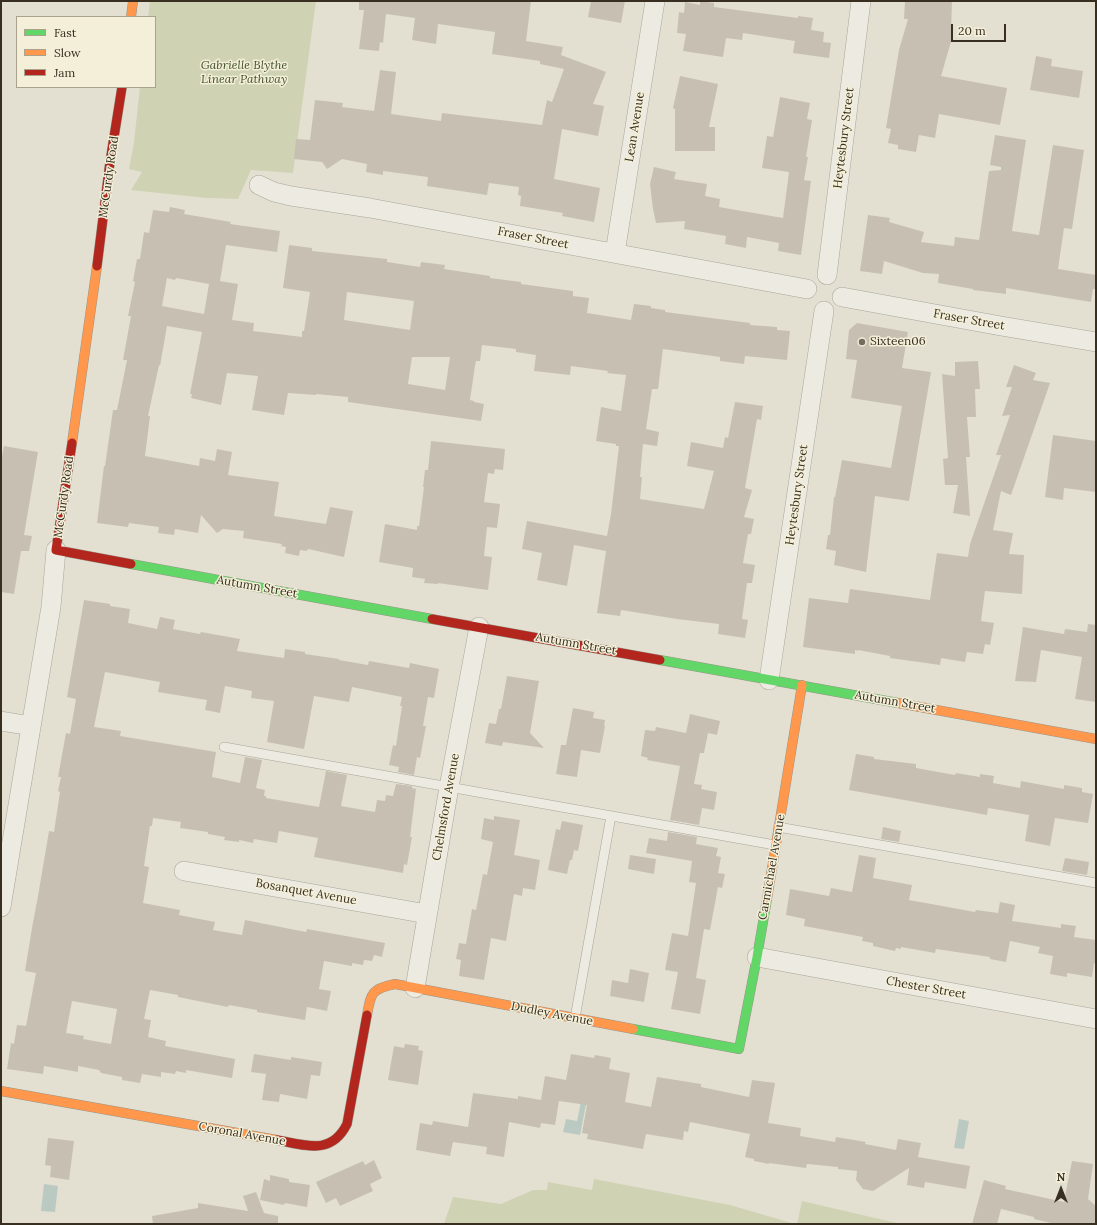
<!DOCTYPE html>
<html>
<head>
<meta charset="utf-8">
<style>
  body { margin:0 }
  #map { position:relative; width:1097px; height:1225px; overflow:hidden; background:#e3e0d1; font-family:Lora,serif }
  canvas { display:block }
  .frame { position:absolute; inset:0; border:2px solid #382f21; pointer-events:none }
  .legend { position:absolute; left:16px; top:16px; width:140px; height:72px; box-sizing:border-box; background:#f3efd8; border:1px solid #a8a28f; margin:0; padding:5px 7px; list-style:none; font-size:12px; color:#382f21 }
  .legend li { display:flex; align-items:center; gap:8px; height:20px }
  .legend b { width:20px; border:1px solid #a8a28f }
  .north { position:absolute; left:1041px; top:1169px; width:40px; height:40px; -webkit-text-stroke:3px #f3efd8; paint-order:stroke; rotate:0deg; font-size:11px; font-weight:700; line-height:16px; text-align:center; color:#382f21 }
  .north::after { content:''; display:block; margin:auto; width:14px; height:18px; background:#382f21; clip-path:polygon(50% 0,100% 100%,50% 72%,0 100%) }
  .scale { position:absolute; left:951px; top:24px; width:55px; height:18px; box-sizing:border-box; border:2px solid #382f21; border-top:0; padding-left:5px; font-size:12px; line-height:14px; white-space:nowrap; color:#382f21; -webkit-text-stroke:3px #f3efd8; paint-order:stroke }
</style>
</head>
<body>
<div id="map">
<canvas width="1097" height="1225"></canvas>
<div class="frame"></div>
<ul class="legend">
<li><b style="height:5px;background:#63d668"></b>Fast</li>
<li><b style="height:5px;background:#ff974d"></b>Slow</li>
<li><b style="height:5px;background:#b3261e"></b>Jam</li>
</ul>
<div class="north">N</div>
<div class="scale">20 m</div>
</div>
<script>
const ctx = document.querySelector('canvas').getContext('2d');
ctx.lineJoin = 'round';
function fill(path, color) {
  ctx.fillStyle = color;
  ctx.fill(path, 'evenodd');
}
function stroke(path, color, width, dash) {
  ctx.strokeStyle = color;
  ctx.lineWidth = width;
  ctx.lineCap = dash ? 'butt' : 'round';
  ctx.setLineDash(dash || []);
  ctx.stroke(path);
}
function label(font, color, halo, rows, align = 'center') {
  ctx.font = font + ' Lora,serif';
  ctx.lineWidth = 3;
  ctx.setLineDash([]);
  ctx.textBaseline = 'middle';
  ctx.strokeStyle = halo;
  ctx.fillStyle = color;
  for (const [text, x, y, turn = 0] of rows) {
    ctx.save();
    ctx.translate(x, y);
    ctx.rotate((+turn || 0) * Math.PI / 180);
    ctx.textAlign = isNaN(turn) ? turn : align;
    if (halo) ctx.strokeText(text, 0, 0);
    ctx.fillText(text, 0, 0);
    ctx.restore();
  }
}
fill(new Path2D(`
  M 150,1 L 316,1 L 293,173 L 251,170 L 238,199 L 206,198 L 131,190 L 142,172 L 129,169 L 134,142 L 140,87 L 155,87 L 155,17 L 148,17 Z
  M 594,1179 L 730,1205 L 795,1224 L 444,1224 L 453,1197 L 501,1204 L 533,1190 L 547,1190 L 548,1182 L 592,1190 Z
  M 802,1201 L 901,1224 L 797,1224 Z`), '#cfd3b4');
fill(new Path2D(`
  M 585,1083 L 590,1084 L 580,1135 L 563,1132 L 566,1119 L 577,1121 Z
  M 959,1119 L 969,1121 L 964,1149 L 954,1148 Z
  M 44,1184 L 58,1186 L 55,1212 L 41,1211 Z`), '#bacac2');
fill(new Path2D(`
  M 359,1 L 531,1 L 526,41 L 563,47 L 561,55 L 606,72 L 593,104 L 604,106 L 598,136 L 562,129 L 554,179 L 600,188 L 594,222 L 562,216 L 563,213 L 520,206 L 521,196 L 518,195 L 519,187 L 489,183 L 487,195 L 427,186 L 428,177 L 383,171 L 383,175 L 366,172 L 367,164 L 342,159 L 327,169 L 322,162 L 294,159 L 296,139 L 310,140 L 315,100 L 343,103 L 342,107 L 374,111 L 380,70 L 396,72 L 391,114 L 441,121 L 442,113 L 542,125 L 547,100 L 552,102 L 564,69 L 540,64 L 540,61 L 492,54 L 495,32 L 438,24 L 436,44 L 412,40 L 415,18 L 386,14 L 383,43 L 380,42 L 379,51 L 359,49 L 364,10 L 359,10 Z
  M 591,1 L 625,1 L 621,23 L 588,17 Z
  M 700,1 L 714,3 L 714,7 L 798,18 L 798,16 L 813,18 L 811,30 L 824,32 L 823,42 L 831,43 L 829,58 L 793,53 L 795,41 L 743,33 L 742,40 L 726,38 L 723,57 L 683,51 L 686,34 L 677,33 L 679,12 L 684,13 L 685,2 L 700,5 Z
  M 905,1 L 952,1 L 951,34 L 953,35 L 941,76 L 1007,88 L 1000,125 L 939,114 L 935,138 L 919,135 L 916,152 L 898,149 L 898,145 L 888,143 L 891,129 L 886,128 L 899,50 L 908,19 L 904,19 Z
  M 1036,56 L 1052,59 L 1051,66 L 1083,71 L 1079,98 L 1030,90 Z
  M 680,76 L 718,84 L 709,127 L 715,127 L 715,151 L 675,151 L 675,109 L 673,108 Z
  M 780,97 L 810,103 L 807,119 L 812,120 L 806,157 L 808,157 L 804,180 L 811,181 L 801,255 L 778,251 L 779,243 L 747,237 L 746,248 L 725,244 L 726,236 L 684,229 L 685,221 L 656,223 L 653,209 L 650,184 L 654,167 L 676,172 L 674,179 L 707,184 L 705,196 L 720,199 L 719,207 L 783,218 L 789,172 L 762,168 L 767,136 L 773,137 Z
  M 995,135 L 1026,140 L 1012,231 L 1039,235 L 1053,145 L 1084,150 L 1072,229 L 1064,228 L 1058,269 L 1096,275 L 1096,289 L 1093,289 L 1091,302 L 1006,288 L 1006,294 L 973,290 L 973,289 L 938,283 L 939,274 L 923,273 L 884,261 L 882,274 L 860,271 L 868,215 L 890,218 L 889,222 L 924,232 L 921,242 L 954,246 L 955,237 L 979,240 L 989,171 L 1001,170 L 1001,167 L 990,165 Z
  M 170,207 L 185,210 L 184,214 L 231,222 L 230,224 L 280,231 L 277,252 L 226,245 L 220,281 L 238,284 L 232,320 L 254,323 L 253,331 L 302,337 L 302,331 L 304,331 L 310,292 L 283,288 L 289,245 L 312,248 L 312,251 L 387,259 L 387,262 L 420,267 L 421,262 L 445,265 L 444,269 L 490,276 L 490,278 L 521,282 L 521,284 L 573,291 L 573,296 L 589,298 L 587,313 L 631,320 L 634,304 L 651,306 L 651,308 L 665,310 L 665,312 L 750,323 L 750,325 L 777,327 L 777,330 L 790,331 L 787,360 L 745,356 L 744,364 L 720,361 L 720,357 L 663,349 L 658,389 L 652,389 L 646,429 L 659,432 L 657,446 L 643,444 L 640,477 L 642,477 L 640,499 L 704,509 L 714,471 L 687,466 L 691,442 L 723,448 L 725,437 L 728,438 L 735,402 L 763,406 L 761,420 L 757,419 L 745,488 L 752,490 L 744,517 L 754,519 L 751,534 L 748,534 L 743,563 L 755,565 L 752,583 L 747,583 L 742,619 L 748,620 L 745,638 L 718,634 L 719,624 L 677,619 L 621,610 L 620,616 L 597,613 L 606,551 L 574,545 L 567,586 L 537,580 L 542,553 L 522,549 L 527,521 L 607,536 L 611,514 L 619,446 L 616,446 L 616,444 L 596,441 L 601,407 L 621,411 L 626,375 L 607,373 L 608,371 L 571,366 L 570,375 L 534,371 L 536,355 L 516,352 L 516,349 L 482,345 L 480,361 L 476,361 L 475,366 L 470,400 L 474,401 L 474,402 L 484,404 L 481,421 L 348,402 L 348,397 L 316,394 L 316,395 L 288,393 L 284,415 L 252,410 L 258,376 L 227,373 L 221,405 L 191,398 L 192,394 L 190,394 L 202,332 L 167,326 L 160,366 L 159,365 L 148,416 L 150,416 L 145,456 L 199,466 L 200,458 L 215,461 L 217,449 L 232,452 L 228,475 L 279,482 L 274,516 L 326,524 L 330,507 L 353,511 L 344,557 L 308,549 L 307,551 L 300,550 L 299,556 L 285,553 L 286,547 L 281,546 L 282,544 L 243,538 L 244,531 L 223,529 L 217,533 L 201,515 L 198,533 L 175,529 L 174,535 L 158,533 L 159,527 L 129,523 L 128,527 L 97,523 L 104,466 L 105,466 L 113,410 L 117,410 L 127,360 L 123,360 L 131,316 L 128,316 L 135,282 L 133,281 L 137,259 L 140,259 L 144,232 L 149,233 L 153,210 L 169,212 ZM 167,278 L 175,280 L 176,278 L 209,284 L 204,314 L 162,306 ZM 347,292 L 414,301 L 410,330 L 344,320 ZM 412,357 L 450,357 L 445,390 L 408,384 Z
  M 857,323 L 908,332 L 902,368 L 931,372 L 909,501 L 875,496 L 866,572 L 834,565 L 836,551 L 826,549 L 828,535 L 830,535 L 834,497 L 835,497 L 842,460 L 891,468 L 902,406 L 851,398 L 857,360 L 846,359 L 849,330 Z
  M 978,361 L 980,389 L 975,389 L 976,417 L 967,417 L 970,457 L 966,457 L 970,516 L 953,513 L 958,485 L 945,485 L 943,459 L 948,458 L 942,374 L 955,376 L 955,362 Z
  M 1014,365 L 1036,373 L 1033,380 L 1050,383 L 1011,495 L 1001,491 L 993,530 L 1013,533 L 1009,554 L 1024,555 L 1022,594 L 985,591 L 981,621 L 994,623 L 990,645 L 985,644 L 983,654 L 967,652 L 965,662 L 941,658 L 940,665 L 890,658 L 890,656 L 858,650 L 858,651 L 855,650 L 855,654 L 803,647 L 809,598 L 848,603 L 850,589 L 930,600 L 937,553 L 968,557 L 970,544 L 1001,455 L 996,455 L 1010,415 L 1002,416 L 1012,387 L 1006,387 Z
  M 1053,435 L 1096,441 L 1096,492 L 1064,488 L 1063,500 L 1045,497 Z
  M 431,441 L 505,449 L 503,470 L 495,469 L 494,474 L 488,473 L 484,502 L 500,504 L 497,528 L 487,527 L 484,556 L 492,557 L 488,590 L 438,583 L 438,584 L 424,583 L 425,579 L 412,577 L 413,568 L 379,562 L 385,524 L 417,530 L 417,526 L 419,526 L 424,487 L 423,487 L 425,470 L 428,470 Z
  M 4,446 L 38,452 L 24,535 L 32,536 L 29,551 L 21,551 L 14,594 L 1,592 L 1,461 Z
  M 84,600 L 110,604 L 110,606 L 130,609 L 128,623 L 157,629 L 160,617 L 175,620 L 173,629 L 200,634 L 201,632 L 240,639 L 237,651 L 284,658 L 285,649 L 305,652 L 305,654 L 339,659 L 339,660 L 368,665 L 369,661 L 409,668 L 410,663 L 439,669 L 434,698 L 428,697 L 423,726 L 426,726 L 420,758 L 417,757 L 414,775 L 398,772 L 399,767 L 389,765 L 393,745 L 396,746 L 402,706 L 400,706 L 402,697 L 352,687 L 349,702 L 314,696 L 304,749 L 267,742 L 274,701 L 251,698 L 252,691 L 225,686 L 220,713 L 205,710 L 207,700 L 158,692 L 160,682 L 105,672 L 94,727 L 121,731 L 120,736 L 216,752 L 212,777 L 240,783 L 245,757 L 262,760 L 256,788 L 265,790 L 264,796 L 266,796 L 266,798 L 319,807 L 326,771 L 347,775 L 341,806 L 375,812 L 377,800 L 385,801 L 386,795 L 393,796 L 396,784 L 412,786 L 412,788 L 416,789 L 410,837 L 412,837 L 407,865 L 404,864 L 403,873 L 314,857 L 318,838 L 279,831 L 277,843 L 254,839 L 253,843 L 239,840 L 239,842 L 224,840 L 225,837 L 208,834 L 208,832 L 180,828 L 181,822 L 153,818 L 152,826 L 150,826 L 144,866 L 149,867 L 143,903 L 180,910 L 179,915 L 215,922 L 213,930 L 242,935 L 245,920 L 306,932 L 307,929 L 385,943 L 382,957 L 374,955 L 372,961 L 364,960 L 363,965 L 352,963 L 352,966 L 324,961 L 319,989 L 331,991 L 327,1011 L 307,1007 L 305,1020 L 257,1012 L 257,1010 L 229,1005 L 228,1007 L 178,997 L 178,995 L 150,990 L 144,1019 L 151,1020 L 148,1037 L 166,1041 L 165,1046 L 235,1059 L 232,1078 L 186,1070 L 186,1073 L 176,1071 L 175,1074 L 161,1072 L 161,1077 L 142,1074 L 140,1083 L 122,1080 L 122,1077 L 101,1073 L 99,1070 L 78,1066 L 78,1072 L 44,1066 L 43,1074 L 7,1069 L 11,1043 L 14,1044 L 17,1025 L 26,1026 L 36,973 L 25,971 L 32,928 L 38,896 L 49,831 L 54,832 L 60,792 L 58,791 L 61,777 L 58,777 L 66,733 L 70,734 L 76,699 L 67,697 ZM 72,1001 L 117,1009 L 111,1044 L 83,1039 L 84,1036 L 66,1033 Z
  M 1088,624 L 1096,625 L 1096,702 L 1075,699 L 1082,657 L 1041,650 L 1036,682 L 1015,681 L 1023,627 L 1064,634 L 1065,629 L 1087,632 Z
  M 507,676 L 539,681 L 530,733 L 544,748 L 503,742 L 502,746 L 485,743 L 489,723 L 496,724 L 499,709 L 501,709 Z
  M 573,708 L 594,712 L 593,718 L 605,720 L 604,726 L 605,726 L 600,753 L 581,750 L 577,777 L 556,774 L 561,745 L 566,745 Z
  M 690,714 L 720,721 L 717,735 L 708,733 L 704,753 L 700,753 L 694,784 L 702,785 L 701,789 L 717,792 L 714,810 L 702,808 L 699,825 L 670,820 L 680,766 L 647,760 L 648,758 L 641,756 L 645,730 L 655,731 L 656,727 L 686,733 Z
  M 856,754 L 874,757 L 874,759 L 916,764 L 916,768 L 955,775 L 956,773 L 980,777 L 980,774 L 994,776 L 993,783 L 1020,788 L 1021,781 L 1064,789 L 1064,785 L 1082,788 L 1082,792 L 1093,794 L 1088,823 L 1055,818 L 1050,846 L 1025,841 L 1029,815 L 988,808 L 987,815 L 849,790 Z
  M 494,816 L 520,820 L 514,855 L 540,860 L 535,890 L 523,888 L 522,896 L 514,894 L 506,941 L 491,938 L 484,980 L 459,976 L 461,960 L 456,959 L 459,943 L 466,944 L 472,909 L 476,910 L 483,874 L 487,875 L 493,842 L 481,839 L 484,818 L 494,820 Z
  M 562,821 L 583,825 L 578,851 L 574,850 L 572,860 L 570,860 L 567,874 L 548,870 L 556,829 L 560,830 Z
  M 883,827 L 901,831 L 899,842 L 881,839 Z
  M 668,832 L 697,837 L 696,844 L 718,848 L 716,856 L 721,857 L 718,873 L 725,874 L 722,888 L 718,887 L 710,930 L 704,929 L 696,978 L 706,980 L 700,1014 L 671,1009 L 678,972 L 665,970 L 672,933 L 688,936 L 696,883 L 689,882 L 692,861 L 646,853 L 649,838 L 667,841 Z
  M 630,855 L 656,859 L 654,874 L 628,869 Z
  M 859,855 L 876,858 L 873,878 L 912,885 L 909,900 L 975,912 L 976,910 L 998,913 L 1000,902 L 1015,905 L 1012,921 L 1061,928 L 1061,924 L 1076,926 L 1074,937 L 1096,940 L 1096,964 L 1094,963 L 1092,977 L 1067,973 L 1067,977 L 1050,974 L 1053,956 L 1038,953 L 1040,947 L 1010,941 L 1006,962 L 990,959 L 990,957 L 936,949 L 935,953 L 901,947 L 901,949 L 896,948 L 895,951 L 873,946 L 873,943 L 862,941 L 863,937 L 804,926 L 805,919 L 786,915 L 790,889 L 829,896 L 831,888 L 852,892 Z
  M 1065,858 L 1089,862 L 1087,875 L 1062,871 Z
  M 630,969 L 649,973 L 644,1002 L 610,996 L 612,980 L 628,983 Z
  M 405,1044 L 419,1046 L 418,1050 L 423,1051 L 418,1085 L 388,1080 L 394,1046 L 404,1048 Z
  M 254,1054 L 291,1060 L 291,1057 L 322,1062 L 320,1076 L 311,1075 L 307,1099 L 280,1094 L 279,1102 L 262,1100 L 266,1074 L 251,1072 Z
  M 571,1054 L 594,1058 L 595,1055 L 611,1058 L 609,1069 L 630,1073 L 625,1102 L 651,1107 L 657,1077 L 701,1084 L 701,1087 L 749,1097 L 752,1080 L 775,1083 L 768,1123 L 801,1128 L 800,1136 L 835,1142 L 836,1137 L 866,1142 L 865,1144 L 896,1150 L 898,1139 L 921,1143 L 918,1157 L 970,1166 L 966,1189 L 925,1182 L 924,1188 L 907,1185 L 909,1168 L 873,1191 L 863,1189 L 856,1180 L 857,1171 L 838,1169 L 838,1167 L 807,1164 L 806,1168 L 769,1163 L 769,1164 L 754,1161 L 754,1159 L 745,1157 L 750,1134 L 690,1122 L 688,1132 L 684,1131 L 683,1140 L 646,1134 L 643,1149 L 587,1139 L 588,1134 L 582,1133 L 587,1105 L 559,1101 L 555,1125 L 541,1123 L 540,1128 L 509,1122 L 504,1157 L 486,1154 L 487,1147 L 453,1142 L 450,1156 L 416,1150 L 420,1123 L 432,1125 L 433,1121 L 468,1127 L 473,1093 L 518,1099 L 518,1096 L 541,1100 L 545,1076 L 566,1080 Z
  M 48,1138 L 74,1141 L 69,1180 L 50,1177 L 51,1166 L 45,1165 Z
  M 374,1160 L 382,1178 L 370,1184 L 373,1191 L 340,1206 L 336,1198 L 326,1203 L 316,1182 L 363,1161 L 365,1165 Z
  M 1072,1161 L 1093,1164 L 1088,1199 L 1096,1206 L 1096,1224 L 1055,1224 L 1034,1219 L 1034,1217 L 1001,1209 L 997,1224 L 972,1224 L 984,1180 L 1006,1186 L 1005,1189 L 1064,1202 Z
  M 270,1175 L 289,1179 L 289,1182 L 310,1185 L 307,1207 L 285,1203 L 284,1205 L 260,1200 L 264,1179 L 270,1181 Z
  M 256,1192 L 264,1213 L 278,1216 L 278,1224 L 153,1224 L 152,1216 L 198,1208 L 198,1203 L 248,1211 L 243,1196 Z`), '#c7c0b2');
const lane = new Path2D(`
  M 224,747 L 775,845
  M 778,827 L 1096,883
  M 575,1018 L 611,816`);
const street = new Path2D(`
  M 259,185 L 274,192 L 291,196 L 370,208 L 807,289
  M 615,253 L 655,1
  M 827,275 L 861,1
  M 842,297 L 1001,326 L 1096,342
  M 769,680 L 824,311
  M 1,721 L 31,726
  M 184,871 L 427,914
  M 1,907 L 51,607 L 56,550
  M 757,957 L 1096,1019
  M 415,988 L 449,787 L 479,627`);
const fast = new Path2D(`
  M 131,564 L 432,619
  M 660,660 L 898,703
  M 633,1029 L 739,1049 L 757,957 L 767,899`);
const slow = new Path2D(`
  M 131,17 L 133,1
  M 72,443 L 97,266
  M 898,703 L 1096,739
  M 767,899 L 802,685
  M 367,1015 C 371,993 371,989 395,984 L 633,1029
  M 1,1091 L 277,1140`);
const jam = new Path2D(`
  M 97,266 L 110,162 L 122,87
  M 72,443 L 56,550 L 131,564
  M 432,619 L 660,660
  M 277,1140 C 305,1145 331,1156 347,1124 L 367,1015`);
stroke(lane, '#a9a599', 10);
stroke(street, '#a9a599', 20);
stroke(fast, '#999589', 10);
stroke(slow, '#999589', 10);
stroke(jam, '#999589', 10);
stroke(lane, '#eceae1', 9);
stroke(street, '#eceae1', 19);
stroke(fast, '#63d668', 9);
stroke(slow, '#ff974d', 9);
stroke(jam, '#b3261e', 9);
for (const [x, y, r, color] of [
  [862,342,4,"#746d5f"]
]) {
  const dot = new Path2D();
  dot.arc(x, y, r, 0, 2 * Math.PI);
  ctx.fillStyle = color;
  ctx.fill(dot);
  stroke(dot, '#f3efd8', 1.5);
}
label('italic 12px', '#42522a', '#f3efd8', [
  ["Gabrielle Blythe",244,66],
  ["Linear Pathway",244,80]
]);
label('12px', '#382f21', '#f3efd8', [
  ["Lean Avenue",635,127,-81],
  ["Heytesbury Street",844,138,-83],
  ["McCurdy Road",109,177,-82],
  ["Fraser Street",533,238,11],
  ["Fraser Street",969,320,10],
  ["Heytesbury Street",797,495,-82],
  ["McCurdy Road",64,497,-82],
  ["Autumn Street",257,587,10],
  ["Autumn Street",576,644,10],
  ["Autumn Street",895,702,10],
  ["Chelmsford Avenue",446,807,-80],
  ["Carmichael Avenue",772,867,-80],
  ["Bosanquet Avenue",306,892,10],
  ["Chester Street",926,988,10],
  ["Dudley Avenue",552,1014,11],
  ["Coronal Avenue",242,1134,10]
]);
label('12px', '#382f21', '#f3efd8', [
  ["Sixteen06",870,342]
], 'left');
</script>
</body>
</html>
